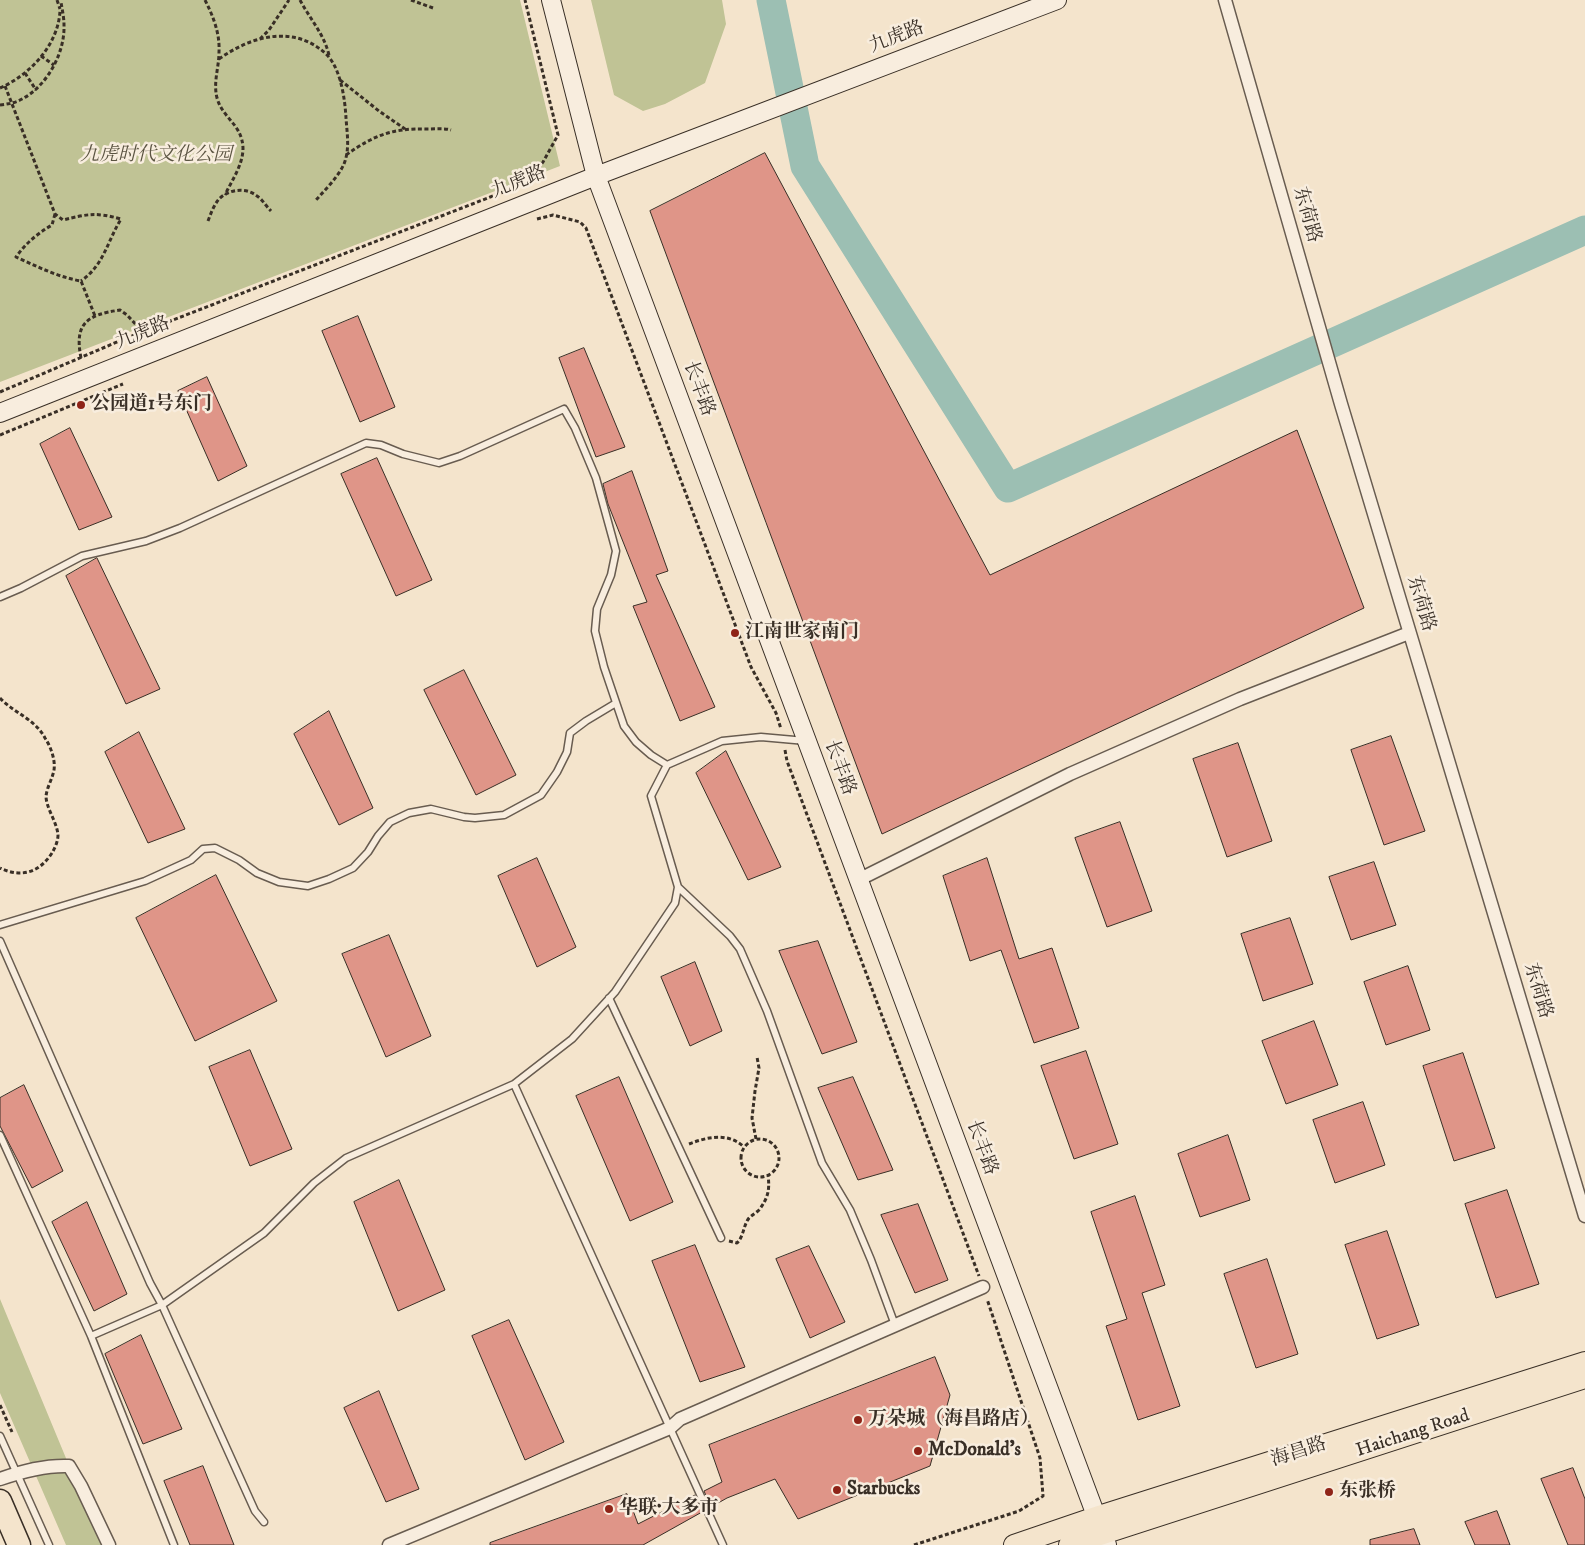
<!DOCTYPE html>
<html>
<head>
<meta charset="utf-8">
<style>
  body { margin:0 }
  canvas { display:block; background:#f4e4cc }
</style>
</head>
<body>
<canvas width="1585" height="1545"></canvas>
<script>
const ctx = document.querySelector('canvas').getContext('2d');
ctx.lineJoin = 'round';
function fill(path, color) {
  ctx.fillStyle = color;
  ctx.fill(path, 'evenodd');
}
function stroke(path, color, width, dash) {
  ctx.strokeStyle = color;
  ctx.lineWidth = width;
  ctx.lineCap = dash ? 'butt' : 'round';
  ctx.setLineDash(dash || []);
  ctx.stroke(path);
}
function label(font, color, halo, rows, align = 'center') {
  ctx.font = font + ' "IM FELL DW Pica","Noto Serif SC",serif';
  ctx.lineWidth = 5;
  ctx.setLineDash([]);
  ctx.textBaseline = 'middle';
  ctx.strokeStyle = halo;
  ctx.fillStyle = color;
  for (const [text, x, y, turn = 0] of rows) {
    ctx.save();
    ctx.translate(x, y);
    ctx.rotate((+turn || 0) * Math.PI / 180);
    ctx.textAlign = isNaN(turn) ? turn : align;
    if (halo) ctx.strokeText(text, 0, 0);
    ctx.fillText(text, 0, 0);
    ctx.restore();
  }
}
fill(new Path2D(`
  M 0,0 L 520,0 L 560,166 L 0,382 Z
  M 591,0 L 722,0 L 726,24 L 705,83 L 665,104 L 643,111 L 614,95 Z
  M 0,1299 L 102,1545 L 66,1545 L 0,1393 Z`), '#c0c395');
stroke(new Path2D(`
  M 771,0 L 805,166 L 1008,488 L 1585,230`), '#9cbfb3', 29);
const building = new Path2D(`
  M 765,153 L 990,575 L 1297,430 L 1364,608 L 882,834 L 650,211 Z
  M 358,316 L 395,407 L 360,422 L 322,331 Z
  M 584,348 L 625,447 L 596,457 L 559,358 Z
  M 207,377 L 247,466 L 218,481 L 178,391 Z
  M 70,428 L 112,517 L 79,530 L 40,444 Z
  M 377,458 L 432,580 L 396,596 L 341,474 Z
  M 632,471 L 668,571 L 656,575 L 715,707 L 680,721 L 633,606 L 647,602 L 608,504 L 603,484 Z
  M 97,558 L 160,689 L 126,704 L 66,576 Z
  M 464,670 L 516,775 L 476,795 L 424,690 Z
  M 329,711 L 373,808 L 339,825 L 294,734 Z
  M 139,732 L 185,829 L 148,843 L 105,752 Z
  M 1391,736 L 1425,831 L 1384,845 L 1351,750 Z
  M 1238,743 L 1272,841 L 1227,857 L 1193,759 Z
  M 726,751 L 781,867 L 748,880 L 696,773 Z
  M 1120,822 L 1152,911 L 1107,927 L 1075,838 Z
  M 537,858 L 576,947 L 537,967 L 498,876 Z
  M 987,858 L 1019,959 L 1052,948 L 1079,1028 L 1034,1043 L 1001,950 L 970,961 L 943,876 Z
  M 1374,862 L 1396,925 L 1351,940 L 1329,877 Z
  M 216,875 L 277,1001 L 195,1041 L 136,918 Z
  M 1290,918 L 1313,984 L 1263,1001 L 1241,934 Z
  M 389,935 L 431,1036 L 386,1057 L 342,954 Z
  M 818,941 L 857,1042 L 822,1054 L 779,951 Z
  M 695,962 L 722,1031 L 690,1046 L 661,977 Z
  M 1408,966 L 1430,1030 L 1386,1045 L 1364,982 Z
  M 1314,1021 L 1338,1085 L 1286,1104 L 1262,1041 Z
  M 250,1050 L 292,1149 L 250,1166 L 209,1067 Z
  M 1086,1051 L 1118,1144 L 1074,1159 L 1041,1066 Z
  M 1463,1053 L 1495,1148 L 1454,1161 L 1423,1066 Z
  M 619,1077 L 673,1202 L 630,1221 L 576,1096 Z
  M 853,1077 L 893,1170 L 858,1180 L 818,1088 Z
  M 24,1085 L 63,1171 L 32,1188 L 0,1126 L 0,1098 Z
  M 1363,1102 L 1385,1165 L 1335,1183 L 1313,1120 Z
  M 1228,1135 L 1250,1200 L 1200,1217 L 1178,1154 Z
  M 399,1180 L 445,1290 L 398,1311 L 354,1202 Z
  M 1507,1190 L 1539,1284 L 1496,1298 L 1465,1204 Z
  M 1135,1196 L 1165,1285 L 1142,1293 L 1180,1406 L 1138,1420 L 1106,1326 L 1127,1319 L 1091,1212 Z
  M 87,1202 L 127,1294 L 94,1311 L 52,1222 Z
  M 918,1204 L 948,1280 L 915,1293 L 881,1215 Z
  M 1387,1231 L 1419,1325 L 1377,1339 L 1345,1245 Z
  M 695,1245 L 745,1367 L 700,1382 L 652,1261 Z
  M 809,1246 L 845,1322 L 810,1338 L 776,1259 Z
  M 1267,1259 L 1298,1354 L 1256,1368 L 1224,1274 Z
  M 509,1320 L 564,1442 L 525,1460 L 472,1336 Z
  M 141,1335 L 182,1429 L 143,1444 L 105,1354 Z
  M 935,1357 L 950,1395 L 930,1466 L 798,1519 L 775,1479 L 727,1498 L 711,1507 L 704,1491 L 722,1482 L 709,1445 Z
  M 379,1391 L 419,1489 L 386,1502 L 344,1408 Z
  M 203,1466 L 234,1545 L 190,1545 L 164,1481 Z
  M 1573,1468 L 1585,1499 L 1585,1545 L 1568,1545 L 1541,1479 Z
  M 627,1494 L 638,1524 L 695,1495 L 702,1512 L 643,1545 L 490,1545 L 490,1543 Z
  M 1497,1511 L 1510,1545 L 1475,1545 L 1465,1522 Z
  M 1414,1529 L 1420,1545 L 1370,1545 L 1370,1540 Z`);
fill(building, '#df9588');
stroke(building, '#392f26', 1);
const lane = new Path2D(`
  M 0,597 L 21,588 L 82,556 L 146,541 L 180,528 L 366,443 L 381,445 L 403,454 L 439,463 L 460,456 L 564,409 L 575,428 L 596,478 L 616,551 L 611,575 L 597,609 L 595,631 L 604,667 L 624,726 L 636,742 L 651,755 L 667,765
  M 678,887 L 730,936 L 740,949 L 767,1011 L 822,1163 L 850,1210 L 871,1260 L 895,1325
  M 0,925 L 145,881 L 191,860 L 203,849 L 215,848 L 239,860 L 257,873 L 279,882 L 308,886 L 329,879 L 353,868 L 368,852 L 378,836 L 390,822 L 409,813 L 431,809 L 464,817 L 475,818 L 504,815 L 541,795 L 557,772 L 567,752 L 570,733 L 586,721 L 616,703
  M 0,941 L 150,1283 L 162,1305 L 255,1511 L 264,1522
  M 609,998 L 721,1238
  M 514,1084 L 723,1545
  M 0,1135 L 91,1336 L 174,1545
  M 91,1336 L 162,1305 L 264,1233 L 314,1183 L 346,1158 L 514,1084 L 572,1039 L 615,992 L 675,903 L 678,887 L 651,796 L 667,765 L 722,741 L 761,737 L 806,741
  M 0,1436 L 49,1545`);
const street = new Path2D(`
  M 1225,0 L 1341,404 L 1585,1216
  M 858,880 L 1070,774 L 1240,699 L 1409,633
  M 0,1479 C 23,1471 45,1465 69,1466 L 81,1486 L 109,1545
  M 389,1545 L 670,1428 L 680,1419 L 983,1287`);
const secondary = new Path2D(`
  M 551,0 L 596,176 L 1107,1545
  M 0,413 L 596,176 L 1057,0`);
const primary = new Path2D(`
  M 1014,1545 L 1096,1517 L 1585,1362
  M 1069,1545 L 1585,1378`);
const highway = new Path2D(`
  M 0,1501 L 19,1545`);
stroke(lane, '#685c50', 9);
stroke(street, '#685c50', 15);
stroke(secondary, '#392f26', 20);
stroke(primary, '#392f26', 22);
stroke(highway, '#392f26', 25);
stroke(new Path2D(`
  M 57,0 L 60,9
  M 205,0 C 213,16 220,33 219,52 C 219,68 213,82 217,98 C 223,119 242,124 243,148 C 243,165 232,180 225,195
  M 300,0 C 310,19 324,34 329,55
  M 411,0 L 433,8
  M 260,39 L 269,30 L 289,0
  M 41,56 L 54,65
  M 219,59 C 251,36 294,24 326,54 C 341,68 345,100 346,118 C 347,133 350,149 344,164 C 338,177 326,189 316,200
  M 25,73 L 36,90
  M 340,80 L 379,111 L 405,129
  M 5,86 L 55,214 L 63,220 C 88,214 95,212 121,219 C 107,242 104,265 81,281
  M 0,88 C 30,75 59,44 60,10
  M 0,105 C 8,104 15,103 22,99 C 47,86 65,53 64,25 C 64,17 62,9 61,2
  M 346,155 C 374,135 393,128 427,129 C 435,129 444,128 451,130
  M 55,214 L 52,225 C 37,234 26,243 16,257 C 38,267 58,277 81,281 L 95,316
  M 537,219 L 553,215 L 580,222 L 586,228 L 751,667 L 776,713 L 781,729
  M 208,221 C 211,213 214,205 219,199 C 229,189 246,187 257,196 C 262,199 266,206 271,211
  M 81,358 C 74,323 87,315 120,310 L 127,315 L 143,332
  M 0,392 L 124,339 L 529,182 L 543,162 L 558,135 L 525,0
  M 0,435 L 123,384
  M 0,698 C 14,713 35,719 45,738 C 51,747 57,763 53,774 C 51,781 47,788 46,796 C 46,808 57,822 58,835 C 58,841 55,848 52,853 C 39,873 21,878 0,868
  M 785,750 L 787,761 L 979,1276
  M741 1158a19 19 0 1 1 38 0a19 19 0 1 1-38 0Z
  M 756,1139 L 752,1118 L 755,1091 L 759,1068 L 757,1057
  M 689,1144 C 707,1137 728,1132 744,1147
  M 729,1241 L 737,1243 C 744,1236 743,1226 749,1218 C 752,1215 756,1213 759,1210 C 768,1198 770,1190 768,1175
  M 0,1405 L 12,1432
  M 914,1545 L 1019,1511 L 1043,1496 L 1040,1458 L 987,1299`), '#392f26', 3, [4, 2.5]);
stroke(lane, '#f8edde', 6);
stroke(street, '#f8edde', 12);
stroke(secondary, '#f8edde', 18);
stroke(primary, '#f4e4cc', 20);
stroke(highway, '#f4e4cc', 22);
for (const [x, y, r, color] of [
  [81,405,5,"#8f2418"],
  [735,633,5,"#8f2418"],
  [858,1420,5,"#8f2418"],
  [918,1451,5,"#8f2418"],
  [837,1490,5,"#8f2418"],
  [1329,1492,5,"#8f2418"],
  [609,1509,5,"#8f2418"]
]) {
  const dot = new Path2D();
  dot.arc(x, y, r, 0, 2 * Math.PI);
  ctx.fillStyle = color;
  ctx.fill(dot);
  stroke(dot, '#f8edde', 2);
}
label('19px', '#392f26', '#f8edde', [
  ["九虎路",897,38,-21],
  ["九虎路",519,183,-22],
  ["东荷路",1306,215,74],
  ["九虎路",143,334,-22],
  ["长丰路",698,389,70],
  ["东荷路",1420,604,73],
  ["长丰路",839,768,70],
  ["东荷路",1537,991,73],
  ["长丰路",981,1148,70],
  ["Haichang Road",1413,1434,-18],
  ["海昌路",1299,1453,-18]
]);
label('italic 19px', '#5b5442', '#f8edde', [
  ["九虎时代文化公园",156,156]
]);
label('bold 19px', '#392f26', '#f8edde', [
  ["公园道1号东门",91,405],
  ["江南世家南门",745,633],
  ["万朵城（海昌路店）",868,1420],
  ["McDonald's",928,1451],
  ["Starbucks",847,1490],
  ["东张桥",1339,1492],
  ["华联·大多市",619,1509]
], 'left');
</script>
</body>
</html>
